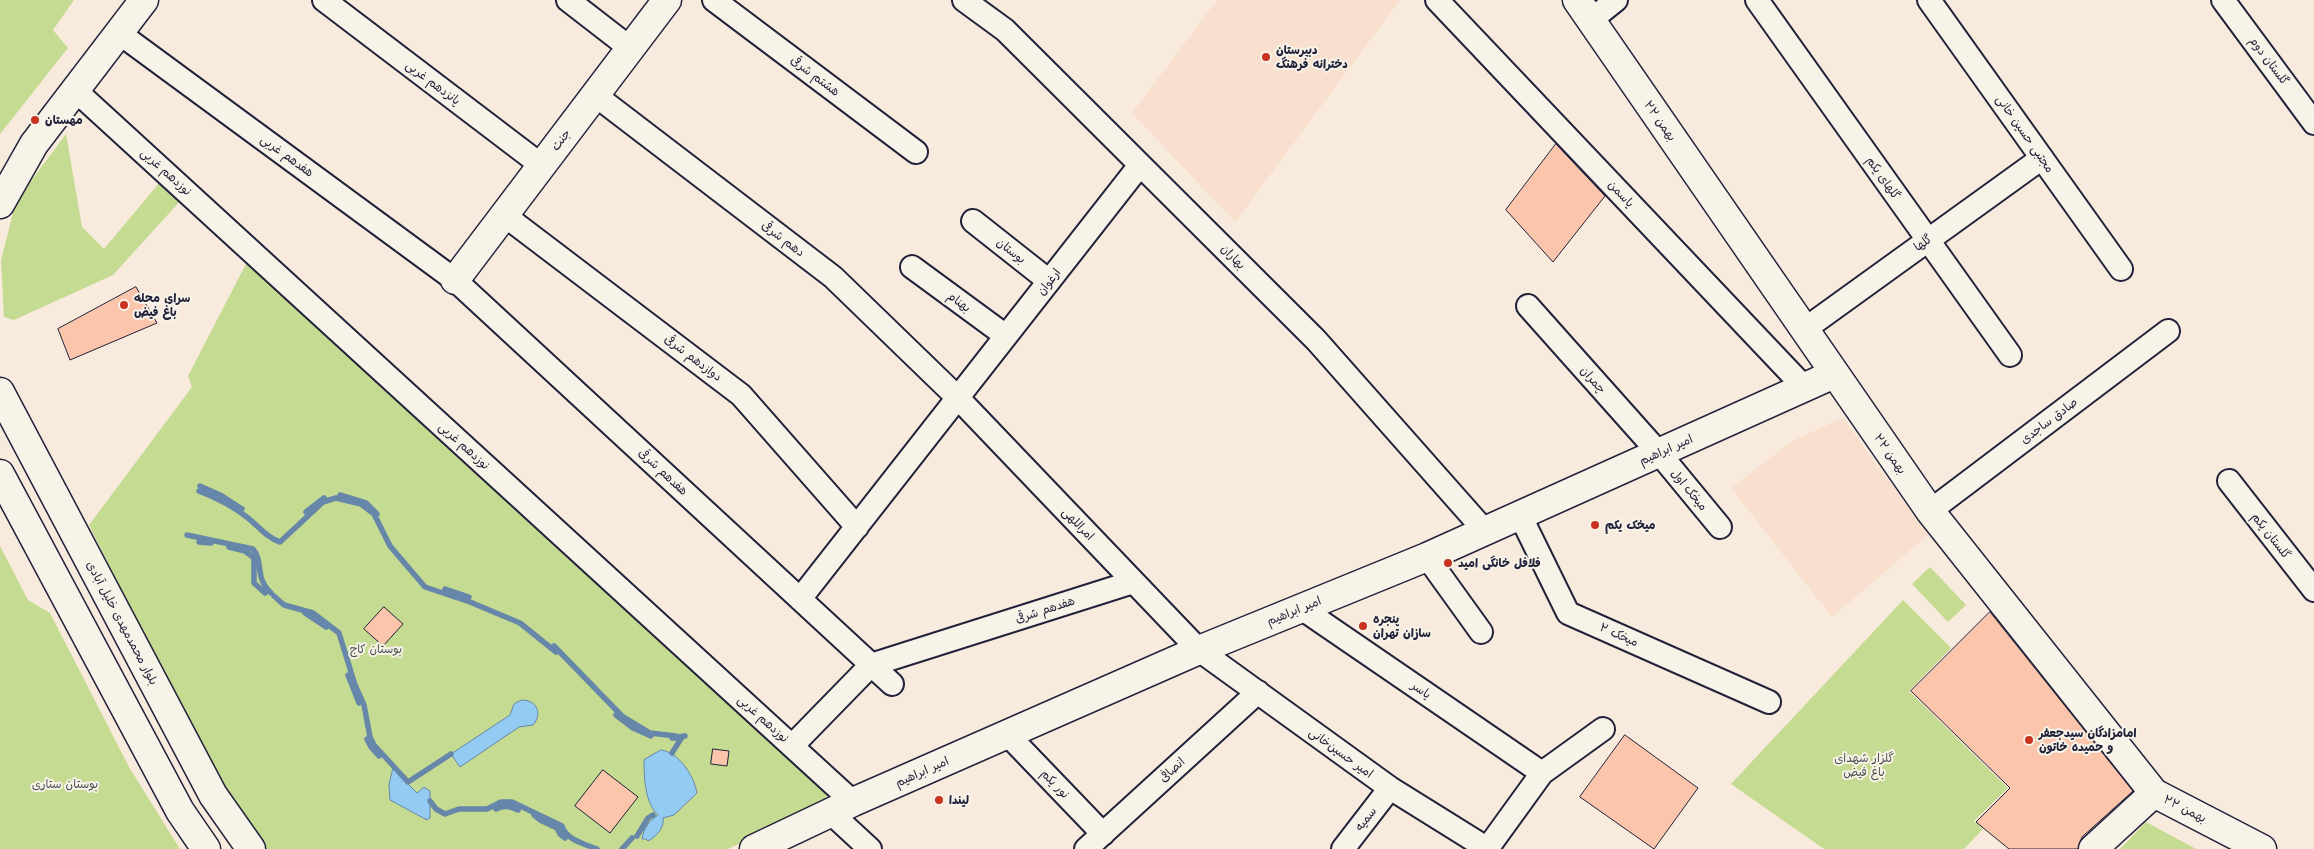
<!DOCTYPE html>
<html>
<head>
<meta charset="utf-8">
<style>
  body { margin:0 }
  canvas { display:block; background:#f8eadc }
</style>
</head>
<body>
<canvas width="2314" height="849"></canvas>
<script>
const ctx = document.querySelector('canvas').getContext('2d');
ctx.lineJoin = 'round';
function fill(path, color) {
  ctx.fillStyle = color;
  ctx.fill(path, 'evenodd');
}
function stroke(path, color, width, dash) {
  ctx.strokeStyle = color;
  ctx.lineWidth = width;
  ctx.lineCap = dash ? 'butt' : 'round';
  ctx.setLineDash(dash || []);
  ctx.stroke(path);
}
function label(font, color, halo, rows, align = 'center') {
  ctx.font = font + ' Mali,"Playpen Sans Arabic",sans-serif';
  ctx.lineWidth = 4;
  ctx.setLineDash([]);
  ctx.textBaseline = 'middle';
  ctx.strokeStyle = halo;
  ctx.fillStyle = color;
  for (const [text, x, y, turn = 0] of rows) {
    ctx.save();
    ctx.translate(x, y);
    ctx.rotate((+turn || 0) * Math.PI / 180);
    ctx.textAlign = isNaN(turn) ? turn : align;
    if (halo) ctx.strokeText(text, 0, 0);
    ctx.fillText(text, 0, 0);
    ctx.restore();
  }
}
fill(new Path2D(`
  M 1217,0 L 1400,0 L 1235,222 L 1132,113 Z
  M 1843,418 L 1928,535 L 1832,617 L 1731,488 L 1794,440 Z`), '#f9dfcd');
fill(new Path2D(`
  M 0,0 L 74,0 L 53,30 L 68,48 L 0,134 Z
  M 66,134 L 82,227 L 104,249 L 160,182 L 182,199 L 113,275 L 14,320 L 4,317 L 1,260 L 16,201 Z
  M 247,262 L 825,790 L 828,802 L 728,849 L 266,849 L 192,733 L 89,525 L 192,387 L 188,376 Z
  M 0,546 L 28,600 L 50,613 L 129,767 L 180,849 L 0,849 Z
  M 1930,567 L 1966,605 L 1948,622 L 1912,584 Z
  M 1903,600 L 1951,648 L 1909,691 L 2008,788 L 1974,821 L 1983,829 L 1964,849 L 1824,849 L 1731,784 Z
  M 2146,822 L 2196,849 L 2120,849 Z`), '#c5db91');
const water = new Path2D(`
  M 522,700 C 537,700 543,714 533,725 L 519,727 L 460,767 L 451,754 L 510,715 L 514,704 Z
  M 661,750 C 679,752 694,776 697,793 L 674,815 L 663,818 C 665,827 656,837 648,841 L 646,839 L 642,839 C 643,829 650,820 658,815 C 645,803 644,778 644,760 Z
  M 393,769 L 417,793 L 424,787 L 430,791 L 430,818 L 427,820 L 390,800 L 389,785 Z`);
fill(water, '#94cbf2');
stroke(water, '#6687a9', 1);
stroke(new Path2D(`
  M 200,486 L 222,496 L 242,509
  M 199,491 C 217,498 233,506 248,518 C 258,526 267,538 280,542 L 323,502 L 336,498 L 361,504 L 374,514 L 390,546 L 425,587 L 470,602 L 520,623 L 556,652
  M 340,495 L 366,503 L 377,514
  M 306,512 L 324,498
  M 187,535 L 253,549 C 264,562 254,577 271,593
  M 199,542 L 211,543
  M 229,547 L 245,551 L 254,558 L 254,583 L 265,593
  M 445,589 L 469,597
  M 274,596 L 284,605 L 313,613 L 339,633 L 355,685 L 364,705 L 370,737 L 374,745 L 408,782 L 451,754
  M 305,613 L 326,627
  M 554,646 L 622,716 L 650,733 L 676,736 L 675,738
  M 348,675 L 359,703
  M 616,715 L 633,728 L 651,736
  M 672,738 L 685,736
  M 367,739 L 371,747 L 379,756
  M 672,753 L 682,737
  M 430,801 L 436,809 L 445,814 L 459,809 L 487,809 L 501,802 L 512,802 L 562,826 C 566,840 585,844 597,849
  M 496,809 C 504,805 510,806 518,810
  M 534,815 L 540,820 L 557,828 L 560,834 L 565,838
  M 637,836 L 648,818 L 653,815
  M 622,849 L 632,838`), '#6687a9', 5.5);
const building = new Path2D(`
  M 1556,144 L 1605,196 L 1553,262 L 1506,210 Z
  M 136,287 L 157,323 L 70,360 L 58,329 Z
  M 384,607 L 403,624 L 383,646 L 364,629 Z
  M 1990,612 L 2133,791 L 2082,837 L 2078,849 L 2009,849 L 1976,822 L 2010,788 L 1911,691 Z
  M 1625,735 L 1698,788 L 1654,849 L 1580,797 Z
  M 713,749 L 729,751 L 727,766 L 711,764 Z
  M 603,770 L 638,797 L 610,833 L 575,806 Z`);
fill(building, '#fac5ab');
stroke(building, '#22223b', 1);
const minor = new Path2D(`
  M 324,0 L 541,165
  M 568,0 L 630,48
  M 714,0 L 916,152
  M 964,0 L 1005,30 L 1316,340 L 1485,531
  M 1437,0 L 1805,388
  M 1757,0 L 2010,355
  M 1929,0 L 2121,269
  M 2223,0 L 2314,123
  M 1591,20 L 1616,0
  M 119,33 L 455,280 L 892,684
  M 75,90 L 853,802
  M 595,95 L 833,277 L 958,398 L 1199,650 L 1390,788 L 1488,849
  M 504,215 L 741,395 L 857,527
  M 973,221 L 1049,281
  M 912,267 L 1006,336
  M 1528,306 L 1659,453 L 1720,527
  M 1805,329 L 2042,158
  M 2229,481 L 2314,590
  M 1930,511 L 2168,331
  M 1520,515 L 1568,613 L 1769,702
  M 1427,557 L 1481,632
  M 800,599 L 1140,165
  M 1301,608 L 1542,773
  M 1007,734 L 1103,834
  M 792,746 L 871,665 L 1133,582
  M 831,813 L 870,849
  M 1086,849 L 1258,692
  M 1343,849 L 1390,788
  M 1487,849 L 1542,773 L 1603,729`);
const tertiary = new Path2D(`
  M 0,204 L 34,144 L 144,0
  M 455,280 L 667,0
  M 2093,849 L 2154,793`);
const secondary = new Path2D(`
  M 1577,0 L 1930,511 L 2154,793 L 2262,849
  M 0,392 L 213,795 L 251,849
  M 0,474 L 180,811 L 206,849
  M 754,849 L 853,802 L 1199,650 L 1427,557 L 1834,374`);
stroke(minor, '#22223b', 26);
stroke(tertiary, '#22223b', 31);
stroke(secondary, '#22223b', 31);
stroke(minor, '#f7f3e8', 22);
stroke(tertiary, '#f7f3e8', 28);
stroke(secondary, '#f7f3e8', 28);
for (const [x, y, r, color] of [
  [1266,57,5,"#c8321e"],
  [35,120,5,"#c8321e"],
  [124,305,5,"#c8321e"],
  [1595,525,5,"#c8321e"],
  [1448,563,5,"#c8321e"],
  [1363,626,5,"#c8321e"],
  [2029,740,5,"#c8321e"],
  [939,800,5,"#c8321e"]
]) {
  const dot = new Path2D();
  dot.arc(x, y, r, 0, 2 * Math.PI);
  ctx.fillStyle = color;
  ctx.fill(dot);
  stroke(dot, '#f7f3e8', 2);
}
label('bold 12px', '#22223b', '#f7f3e8', [
  ["دبیرستان",1276,50],
  ["دخترانه فرهنگ",1276,64],
  ["مهستان",45,120],
  ["سرای محله",134,298],
  ["باغ فیض",134,312],
  ["میخک یکم",1605,525],
  ["فلافل خانگی امید",1458,563],
  ["پنجره",1373,619],
  ["سازان تهران",1373,633],
  ["امامزادگان سیدجعفر",2039,733],
  ["و حمیده خاتون",2039,747],
  ["لیندا",949,800]
], 'left');
label('12px', '#22223b', '#f7f3e8', [
  ["گلستان دوم",2269,61,53],
  ["هشتم شرقی",815,76,37],
  ["پانزدهم غربی",433,83,37],
  ["۲۲ بهمن",1660,121,55],
  ["مجتبی حسین خانی",2025,134,55],
  ["جنت",561,140,-53],
  ["هفدهم غربی",287,156,36],
  ["نوزدهم غربی",166,172,42],
  ["گلهای یکم",1883,178,55],
  ["یاسمن",1621,194,47],
  ["دهم شرقی",783,239,37],
  ["گلها",1923,243,-36],
  ["بوستان",1011,251,38],
  ["بهاران",1233,257,45],
  ["ارغوان",1049,282,-52],
  ["بهنام",959,302,36],
  ["دوازدهم شرقی",693,358,37],
  ["چمران",1593,380,48],
  ["صادق ساجدی",2049,421,-37],
  ["نوزدهم غربی",464,446,42],
  ["امیر ابراهیم",1666,450,-24],
  ["۲۲ بهمن",1890,454,55],
  ["هفدهم شرقی",663,472,43],
  ["میخک اول",1689,490,50],
  ["امراللهی",1078,524,46],
  ["گلستان یکم",2271,536,52],
  ["هفدهم شرقی",1045,610,-18],
  ["امیر ابراهیم",1294,611,-22],
  ["بلوار محمدمهدی خلیل آبادی",122,623,62],
  ["میخک ۲",1619,635,24],
  ["یاسر",1421,690,34],
  ["نوزدهم غربی",763,719,42],
  ["امیر حسین‌خانی",1341,753,36],
  ["انصافی",1172,770,-43],
  ["امیر ابراهیم",922,772,-24],
  ["نور یکم",1055,784,46],
  ["۲۲ بهمن",2185,809,27],
  ["سمیه",1366,819,-52]
]);
label('12px', '#4b5050', '#f7f3e8', [
  ["بوستان کاج",376,649],
  ["گلزار شهدای",1864,758],
  ["باغ فیض",1864,772],
  ["بوستان ستاری",65,784]
]);
</script>
</body>
</html>
